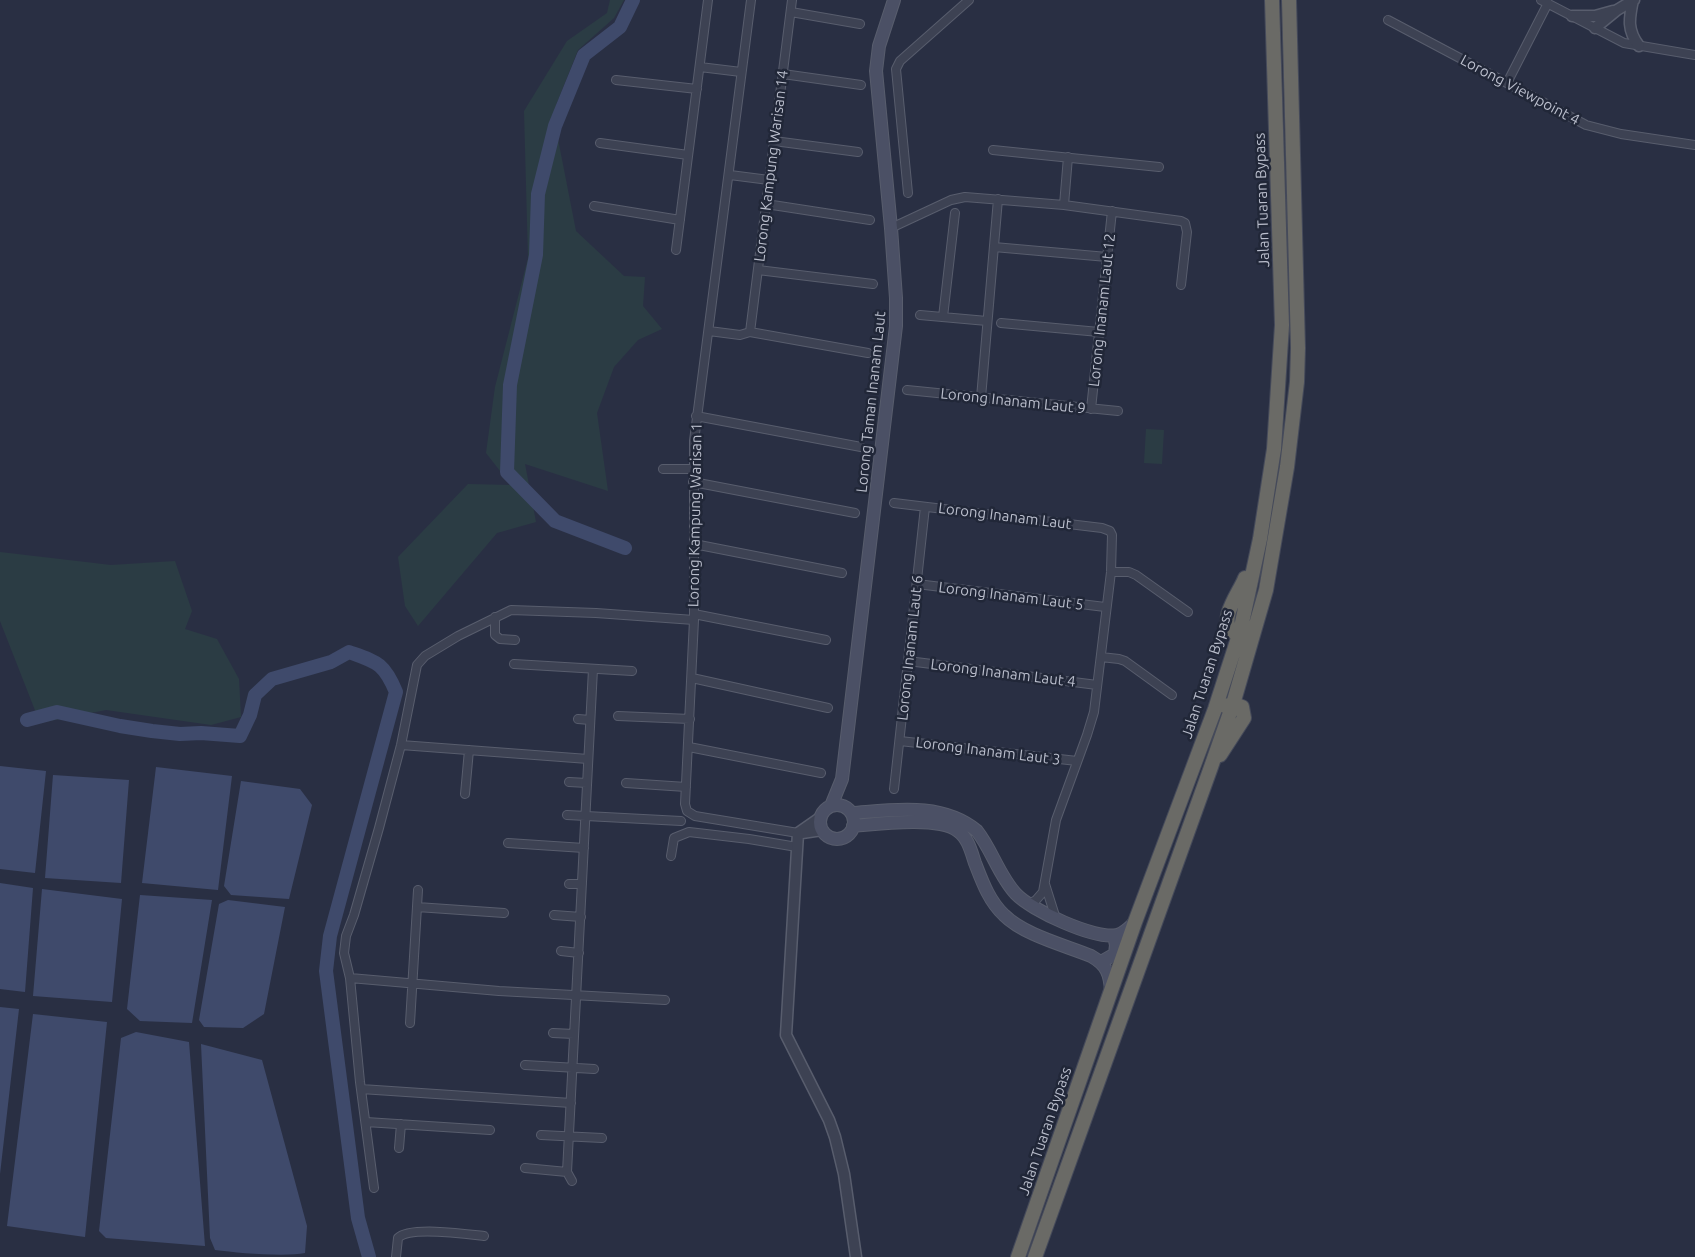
<!DOCTYPE html>
<html>
<head>
<meta charset="utf-8">
<style>
  body { margin:0 }
  canvas { display:block; background:#292f43 }
</style>
</head>
<body>
<canvas width="1695" height="1257"></canvas>
<script>
const ctx = document.querySelector('canvas').getContext('2d');
ctx.lineJoin = 'round';
function fill(path, color) {
  ctx.fillStyle = color;
  ctx.fill(path, 'evenodd');
}
function stroke(path, color, width, dash) {
  ctx.strokeStyle = color;
  ctx.lineWidth = width;
  ctx.lineCap = dash ? 'butt' : 'round';
  ctx.setLineDash(dash || []);
  ctx.stroke(path);
}
function label(font, color, halo, rows, align = 'center') {
  ctx.font = font + ' Ubuntu,sans-serif';
  ctx.lineWidth = 5;
  ctx.setLineDash([]);
  ctx.textBaseline = 'middle';
  ctx.strokeStyle = halo;
  ctx.fillStyle = color;
  for (const [text, x, y, turn = 0] of rows) {
    ctx.save();
    ctx.translate(x, y);
    ctx.rotate((+turn || 0) * Math.PI / 180);
    ctx.textAlign = isNaN(turn) ? turn : align;
    if (halo) ctx.strokeText(text, 0, 0);
    ctx.fillText(text, 0, 0);
    ctx.restore();
  }
}
fill(new Path2D(`
  M 610,0 L 624,0 L 614,18 L 578,50 L 556,105 L 557,134 L 576,231 L 624,276 L 645,277 L 643,306 L 662,329 L 638,340 L 614,367 L 597,413 L 608,491 L 525,464 L 536,522 L 497,533 L 418,626 L 405,606 L 398,557 L 468,484 L 511,485 L 486,453 L 495,387 L 528,258 L 524,111 L 567,41 L 607,13 Z
  M 1146,429 L 1164,430 L 1162,464 L 1144,463 Z
  M 0,552 L 111,565 L 175,561 L 192,611 L 185,629 L 217,639 L 239,679 L 241,717 L 211,725 L 106,710 L 40,723 L 0,621 Z`), '#2b3c44');
fill(new Path2D(`
  M 0,766 L 46,771 L 35,873 L 0,869 Z
  M 156,767 L 232,776 L 218,890 L 142,883 Z
  M 53,775 L 129,780 L 121,883 L 45,878 Z
  M 241,781 L 300,789 L 312,805 L 289,899 L 231,895 L 224,886 Z
  M 0,883 L 33,888 L 25,992 L 0,989 Z
  M 42,889 L 122,899 L 112,1002 L 33,996 Z
  M 140,895 L 212,900 L 192,1023 L 140,1021 L 127,1009 Z
  M 228,900 L 285,907 L 264,1014 L 243,1028 L 204,1027 L 199,1020 L 219,904 Z
  M 0,1007 L 19,1009 L 0,1174 Z
  M 33,1014 L 107,1022 L 85,1237 L 7,1226 Z
  M 136,1032 L 189,1042 L 205,1246 L 106,1238 L 99,1231 L 121,1038 Z
  M 201,1044 L 262,1060 L 307,1226 L 305,1253 C 285,1257 238,1253 215,1250 L 210,1238 Z`), '#3f4a6b');
stroke(new Path2D(`
  M 625,548 L 555,521 L 507,472 L 510,385 L 536,255 L 538,194 L 555,126 L 584,55 L 620,27 L 633,0
  M 27,720 L 57,712 L 120,726 L 152,731 L 180,734 L 201,733 L 240,736 L 250,715 L 255,695 L 272,679 L 331,662 L 349,652 C 377,662 384,663 396,692 L 330,936 L 326,971 L 358,1218 L 369,1257`), '#3f4a6b', 14);
const minor = new Path2D(`
  M 751,0 L 694,441 L 694,620 L 685,804 L 687,811 L 695,816 L 798,833
  M 1541,0 L 1624,43 L 1695,55
  M 791,12 L 860,24
  M 1388,20 L 1586,125 L 1621,134 L 1695,145
  M 700,67 L 741,72
  M 783,74 L 861,85
  M 616,80 L 697,89
  M 1507,83 L 1548,3
  M 774,141 L 858,152
  M 600,143 L 688,155
  M 993,150 L 1159,167
  M 730,175 L 769,180
  M 908,193 L 896,69 L 900,61 L 969,0
  M 766,204 L 870,220
  M 1064,205 L 1068,157
  M 594,206 L 680,220
  M 891,228 L 951,200 L 965,197 L 1064,205 L 1181,221 L 1185,223 L 1187,232 L 1181,285
  M 994,247 L 1107,257
  M 676,250 L 708,0
  M 758,270 L 873,284
  M 920,315 L 987,321
  M 943,317 L 955,213
  M 1001,323 L 1099,332
  M 709,331 L 740,335 L 750,332 L 868,353
  M 750,332 L 792,0
  M 907,390 L 1118,411
  M 981,398 L 998,199
  M 1091,409 L 1112,211
  M 696,416 L 861,447
  M 663,469 L 693,469
  M 693,482 L 855,513
  M 894,503 L 1102,528 L 1110,531 L 1112,535 L 1111,572 L 1094,712 L 1087,735 L 1056,820 L 1043,892 L 1036,900 L 1029,904
  M 694,544 L 842,573
  M 1111,572 L 1129,572 L 1136,575 L 1188,612
  M 917,584 L 1105,607
  M 694,614 L 826,640
  M 495,617 L 495,635 L 500,639 L 515,640
  M 1101,657 L 1119,659 L 1125,661 L 1172,695
  M 908,661 L 1097,685
  M 514,664 L 632,671
  M 692,678 L 828,708
  M 618,716 L 690,719
  M 578,719 L 590,720
  M 900,741 L 1077,761
  M 401,745 L 588,759
  M 689,747 L 821,773
  M 569,782 L 587,783
  M 626,783 L 686,787
  M 894,789 L 925,507
  M 465,794 L 469,750
  M 567,815 L 681,821
  M 508,843 L 584,848
  M 671,856 L 674,838 L 689,832 L 749,839 L 797,847
  M 569,884 L 582,884
  M 1045,884 L 1056,919
  M 417,907 L 504,913
  M 554,915 L 581,917
  M 561,951 L 579,953
  M 350,978 L 499,991 L 665,1000
  M 410,1023 L 418,890
  M 553,1033 L 574,1034
  M 525,1065 L 594,1069
  M 361,1089 L 571,1103
  M 366,1122 L 490,1130
  M 541,1135 L 602,1138
  M 399,1148 L 401,1124
  M 525,1168 L 567,1172
  M 572,1181 L 567,1172 L 593,669
  M 374,1188 L 360,1082 L 350,978 L 344,953 L 346,936 L 354,915 L 379,828 L 401,745 L 417,665 L 425,656 L 458,636 L 511,610 L 596,613 L 694,620
  M 396,1257 L 398,1238 C 409,1226 467,1234 484,1236`);
const tertiary = new Path2D(`
  M 1633,0 C 1629,19 1627,30 1639,46
  M 1572,16 L 1595,16 L 1613,11
  M 1595,28 L 1617,10 L 1634,0
  M 798,833 L 786,1035 L 829,1120 L 835,1137 L 844,1174 L 856,1257
  M 798,833 L 821,817
  M 802,833 L 822,830`);
const secondary = new Path2D(`
  M820 822a17 17 0 1 1 34 0a17 17 0 1 1-34 0Z
  M 831,806 L 842,779 L 896,326 L 896,298 L 891,228 L 876,71 L 879,46 L 894,0
  M 852,813 C 894,810 942,802 977,831 C 992,850 999,876 1016,894 C 1031,910 1095,940 1117,935 C 1125,933 1130,927 1135,922
  M 853,826 C 877,824 939,816 958,831 C 968,838 971,851 975,863 C 982,881 989,901 1004,915 C 1024,935 1064,945 1091,956 C 1107,965 1110,974 1111,991
  M 1101,962 L 1115,954 L 1116,945 L 1114,936`);
const trunk = new Path2D(`
  M 1245,578 C 1240,592 1217,620 1233,632 L 1243,630 L 1247,627
  M 1220,755 L 1244,718 L 1242,707 L 1233,704 L 1225,706
  M 1018,1257 L 1135,922 L 1215,709 L 1240,632 L 1260,539 L 1274,449 L 1282,325 L 1272,0
  M 1035,1257 L 1211,767 L 1233,704 L 1266,590 L 1287,467 L 1297,382 L 1298,348 L 1289,0`);
stroke(minor, '#585d6d', 10);
stroke(tertiary, '#585d6d', 13);
stroke(secondary, '#585d6d', 14);
stroke(trunk, '#454a5a', 16);
stroke(minor, '#3d4253', 8);
stroke(tertiary, '#3d4253', 10);
stroke(secondary, '#4b5065', 12);
stroke(trunk, '#6a6a66', 14);
label('15px', '#babecc', '#212738', [
  ["Lorong Viewpoint 4",1520,90,28],
  ["Lorong Kampung Warisan 14",771,166,-83],
  ["Jalan Tuaran Bypass",1262,200,-92],
  ["Lorong Inanam Laut 12",1102,310,-84],
  ["Lorong Inanam Laut 9",1013,401,6],
  ["Lorong Taman Inanam Laut",871,402,-84],
  ["Lorong Kampung Warisan 1",695,515,-89],
  ["Lorong Inanam Laut",1005,516,7],
  ["Lorong Inanam Laut 5",1011,596,7],
  ["Lorong Inanam Laut 6",910,648,-84],
  ["Lorong Inanam Laut 4",1003,673,7],
  ["Jalan Tuaran Bypass",1207,674,-72],
  ["Lorong Inanam Laut 3",988,751,7],
  ["Jalan Tuaran Bypass",1045,1131,-71]
]);
</script>
</body>
</html>
